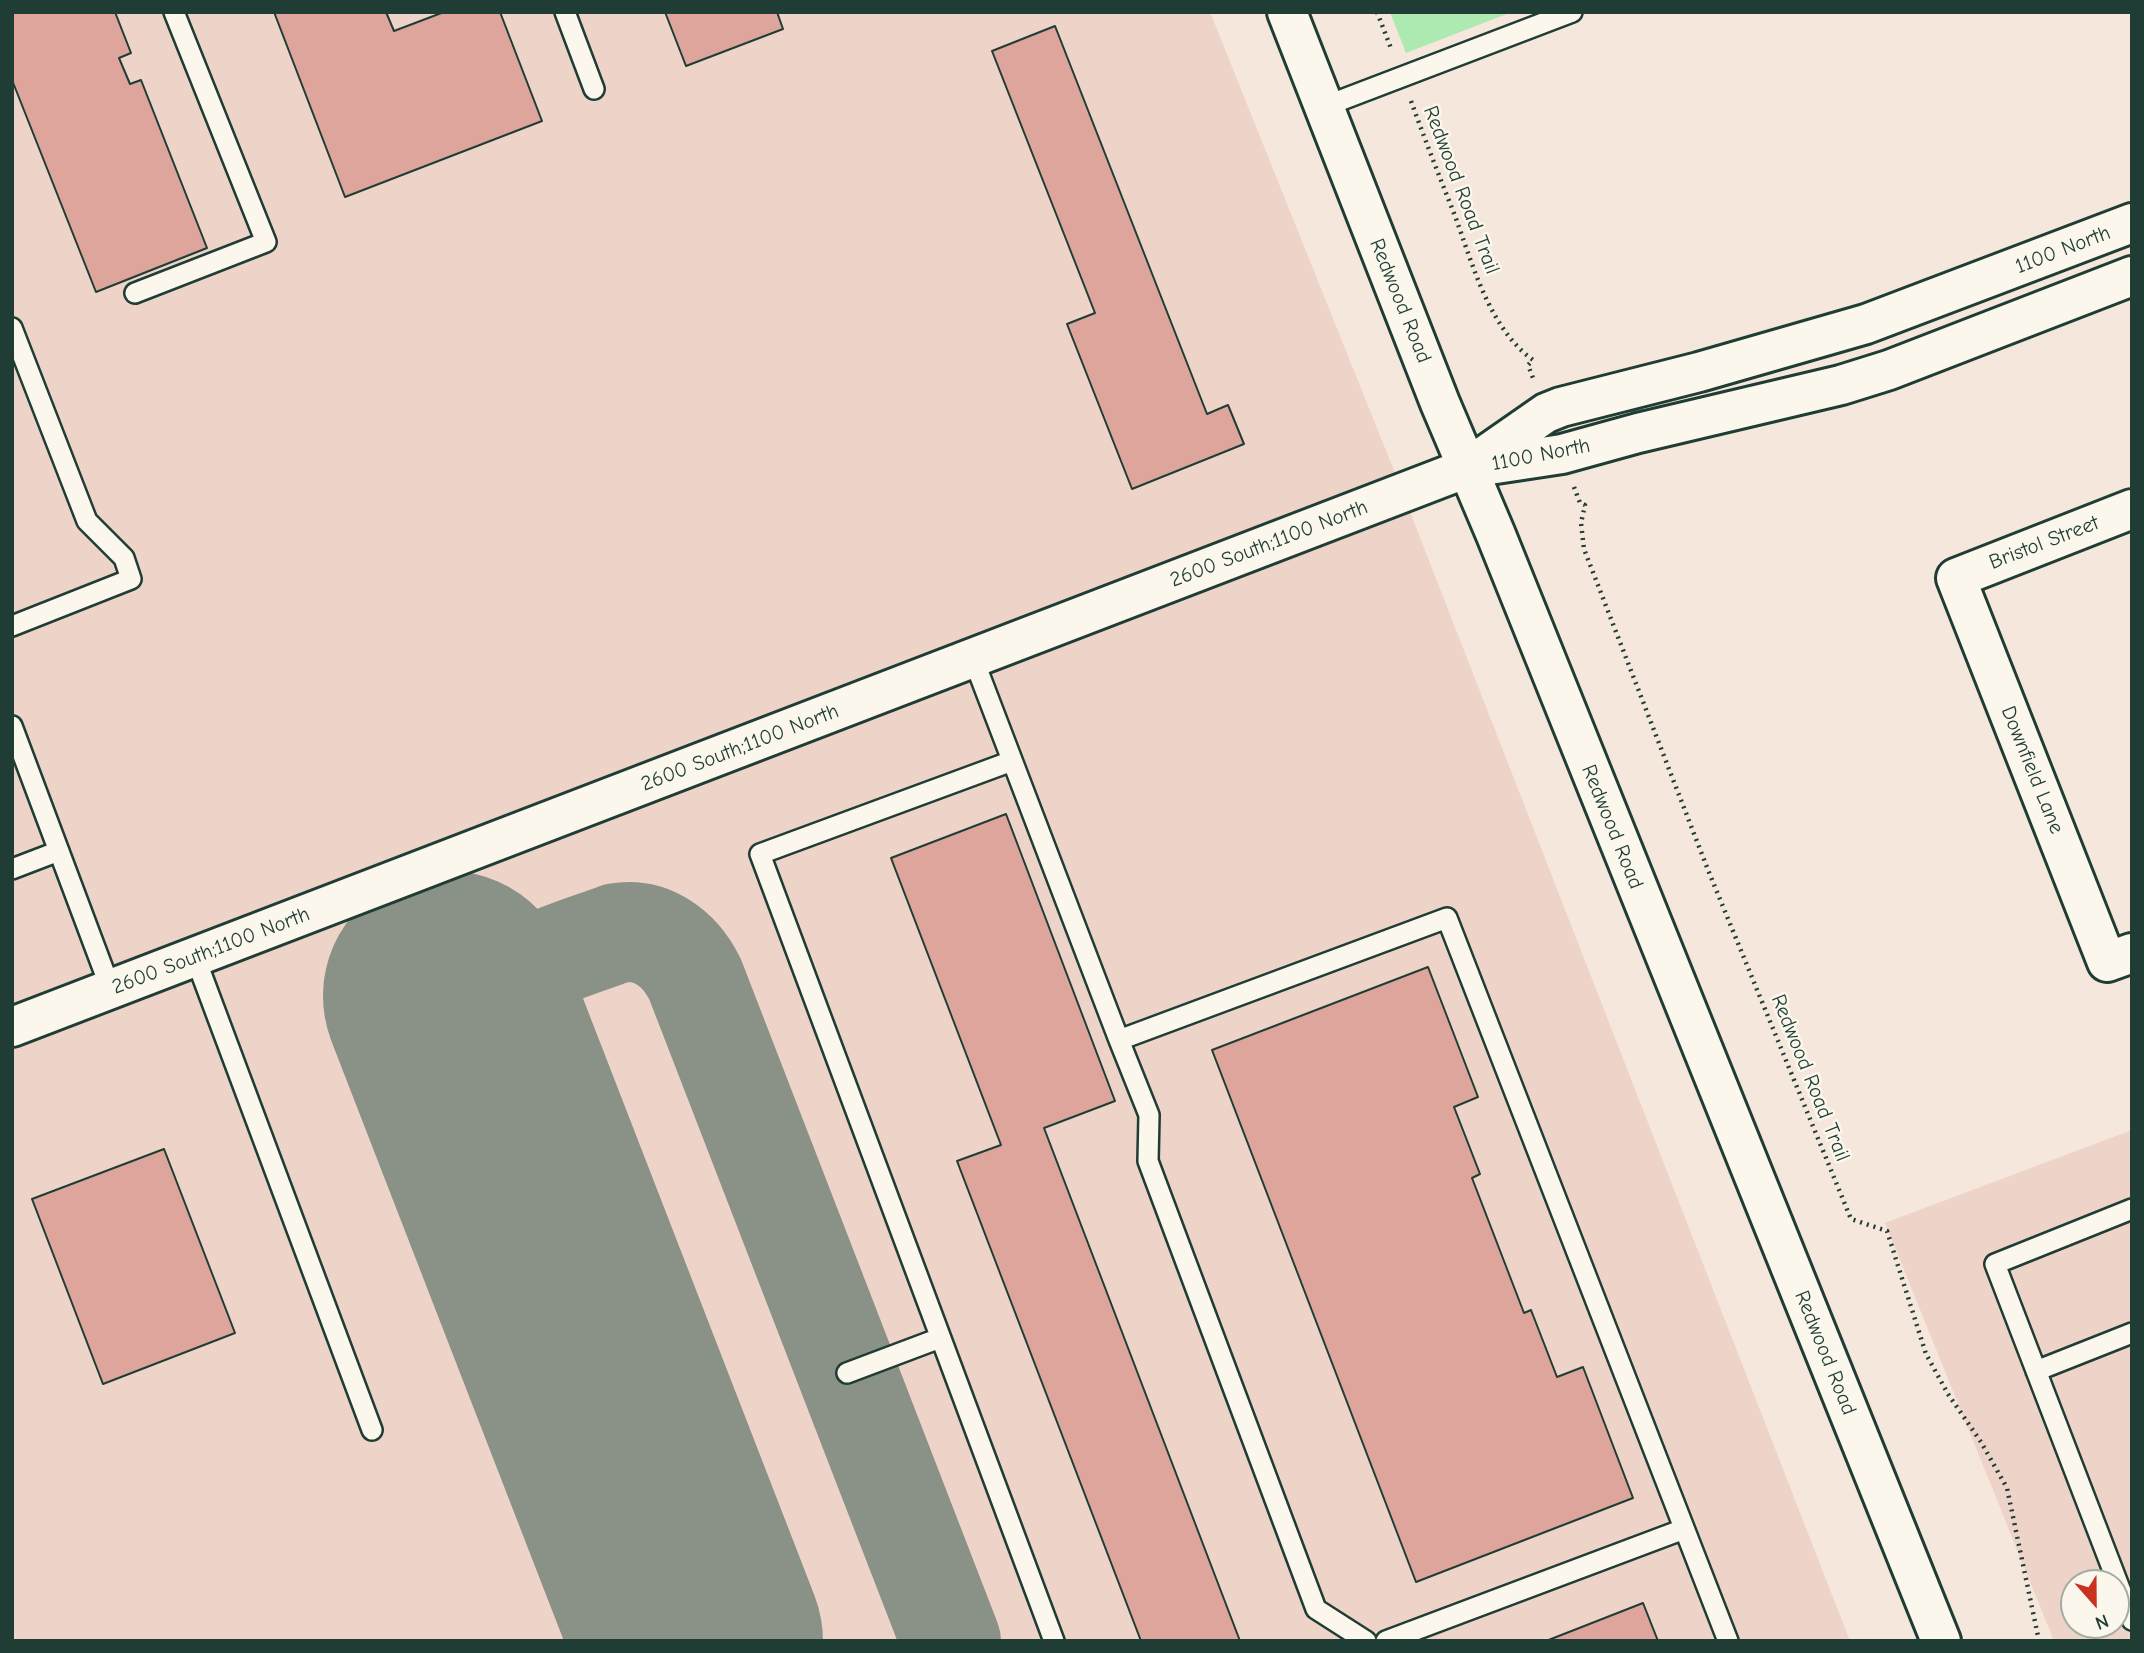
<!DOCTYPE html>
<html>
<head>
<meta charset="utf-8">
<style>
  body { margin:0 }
  #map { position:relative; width:2144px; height:1653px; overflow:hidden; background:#f5e7dc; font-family:"Comic Neue",sans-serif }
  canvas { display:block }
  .frame { position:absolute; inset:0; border:14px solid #1f3d34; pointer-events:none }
  .north { position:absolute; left:2060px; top:1569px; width:70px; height:70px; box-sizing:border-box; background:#fbf7ec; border:2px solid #a3ada2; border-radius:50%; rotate:159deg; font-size:19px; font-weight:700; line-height:28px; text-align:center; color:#1f3d34 }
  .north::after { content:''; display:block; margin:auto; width:24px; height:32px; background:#c8321e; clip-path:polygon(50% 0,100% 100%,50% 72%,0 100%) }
</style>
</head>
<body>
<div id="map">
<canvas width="2144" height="1653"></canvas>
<div class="frame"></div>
<div class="north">N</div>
</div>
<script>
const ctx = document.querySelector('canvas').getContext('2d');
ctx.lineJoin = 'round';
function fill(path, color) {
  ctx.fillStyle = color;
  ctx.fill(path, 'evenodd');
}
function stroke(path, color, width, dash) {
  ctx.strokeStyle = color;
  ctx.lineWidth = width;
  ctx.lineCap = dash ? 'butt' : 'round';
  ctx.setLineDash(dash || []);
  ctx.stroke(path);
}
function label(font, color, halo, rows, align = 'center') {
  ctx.font = font + ' "Comic Neue",sans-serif';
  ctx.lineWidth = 5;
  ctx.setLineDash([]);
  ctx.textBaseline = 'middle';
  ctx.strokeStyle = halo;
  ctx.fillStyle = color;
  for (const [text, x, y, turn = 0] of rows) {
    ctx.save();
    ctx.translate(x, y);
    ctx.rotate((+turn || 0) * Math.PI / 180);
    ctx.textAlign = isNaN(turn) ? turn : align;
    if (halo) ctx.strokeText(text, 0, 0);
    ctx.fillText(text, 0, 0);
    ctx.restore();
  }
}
fill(new Path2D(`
  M 12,12 L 1210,12 L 1391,463 L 1850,1641 L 12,1641 Z
  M 2132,1130 L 2132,1641 L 2054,1641 L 1885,1223 ZM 2074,1583 L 2116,1583 L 2116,1625 L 2074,1625 Z`), '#eed3c9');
fill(new Path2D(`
  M 1390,12 L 1512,12 L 1406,53 Z`), '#aceab1');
stroke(new Path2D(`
  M 479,1076 C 477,1055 472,1032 479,1012 C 495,969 576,949 617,933 C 652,927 680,949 695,979 L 951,1641`), '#8a9288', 100);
stroke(new Path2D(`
  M 448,996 L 698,1641`), '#8a9288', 250);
const building = new Path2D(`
  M 12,12 L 115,12 L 131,53 L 119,58 L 130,84 L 141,80 L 207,248 L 96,292 L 12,80 Z
  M 274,12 L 386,12 L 394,31 L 444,12 L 500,12 L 542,121 L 345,197 Z
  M 665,12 L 777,12 L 783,29 L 686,66 Z
  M 1055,26 L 1207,414 L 1228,405 L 1244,444 L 1132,489 L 1067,324 L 1095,313 L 992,51 Z
  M 1006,814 L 1115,1101 L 1044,1128 L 1240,1641 L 1141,1641 L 957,1161 L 1001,1145 L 891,858 Z
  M 1428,967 L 1478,1097 L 1454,1107 L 1480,1174 L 1472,1178 L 1524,1313 L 1531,1310 L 1557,1377 L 1583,1367 L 1633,1498 L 1416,1582 L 1212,1050 Z
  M 164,1149 L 235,1333 L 103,1384 L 32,1199 Z
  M 1643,1603 L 1658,1641 L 1546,1641 Z`);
fill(building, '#dea59c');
stroke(building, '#1f3d34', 2);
const service = new Path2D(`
  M 565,12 L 594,89
  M 1323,107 L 1572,12
  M 135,293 L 266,242 L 174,12
  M 12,328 L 87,521 L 124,558 L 131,579 L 12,626
  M 973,658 L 1119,1040 L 1447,918 L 1728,1641
  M 12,726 L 111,990
  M 1012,761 L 760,854 L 1054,1641
  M 12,869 L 59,851
  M 195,957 L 372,1430
  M 1119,1040 L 1149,1115 L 1148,1161 L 1316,1609 L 1366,1641
  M 2132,1209 L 1995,1264 L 2132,1620
  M 2036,1371 L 2132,1333
  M 847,1373 L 940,1338
  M 1386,1641 L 1684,1529`);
const minor = new Path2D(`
  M 2132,509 L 1956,578 L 2107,962 L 2132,953`);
const tertiary = new Path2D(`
  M 1476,467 L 1562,454 L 1638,433 L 1841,385 L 1889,370 L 2132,276
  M 1467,468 L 1546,413 L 1561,407 L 1699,372 L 1866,324 L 2132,223`);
const secondary = new Path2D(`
  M 1287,12 L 1440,403 L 1496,535 L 1941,1641
  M 12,1027 L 1467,468`);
stroke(service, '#1f3d34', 24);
stroke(minor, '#1f3d34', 44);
stroke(tertiary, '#1f3d34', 44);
stroke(secondary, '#1f3d34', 44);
stroke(new Path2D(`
  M 1377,12 L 1392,51
  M 1411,101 C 1425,140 1440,178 1455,216 C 1473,265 1489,328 1533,360 L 1528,365 L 1533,378
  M 1574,487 L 1580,503 L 1585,505 L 1581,523 L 1584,549 L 1708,870 L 1851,1219 L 1887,1231 L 1926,1354 L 1948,1394 L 1981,1442 L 2007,1488 L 2039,1641`), '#1f3d34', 4.5, [2, 5]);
stroke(service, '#fbf7ec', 19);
stroke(minor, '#fbf7ec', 38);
stroke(tertiary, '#fbf7ec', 38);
stroke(secondary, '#fbf7ec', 38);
label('21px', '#1f3d34', '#fbf7ec', [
  ["Redwood Road Trail",1461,190,69],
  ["1100 North",2063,250,-21],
  ["Redwood Road",1400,301,68],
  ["1100 North",1541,455,-11],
  ["Bristol Street",2044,543,-21],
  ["2600 South;1100 North",1269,544,-21],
  ["2600 South;1100 North",740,748,-21],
  ["Downfield Lane",2032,770,68],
  ["Redwood Road",1612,827,68],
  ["2600 South;1100 North",211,951,-21],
  ["Redwood Road Trail",1810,1078,68],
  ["Redwood Road",1825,1353,68]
]);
</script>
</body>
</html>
